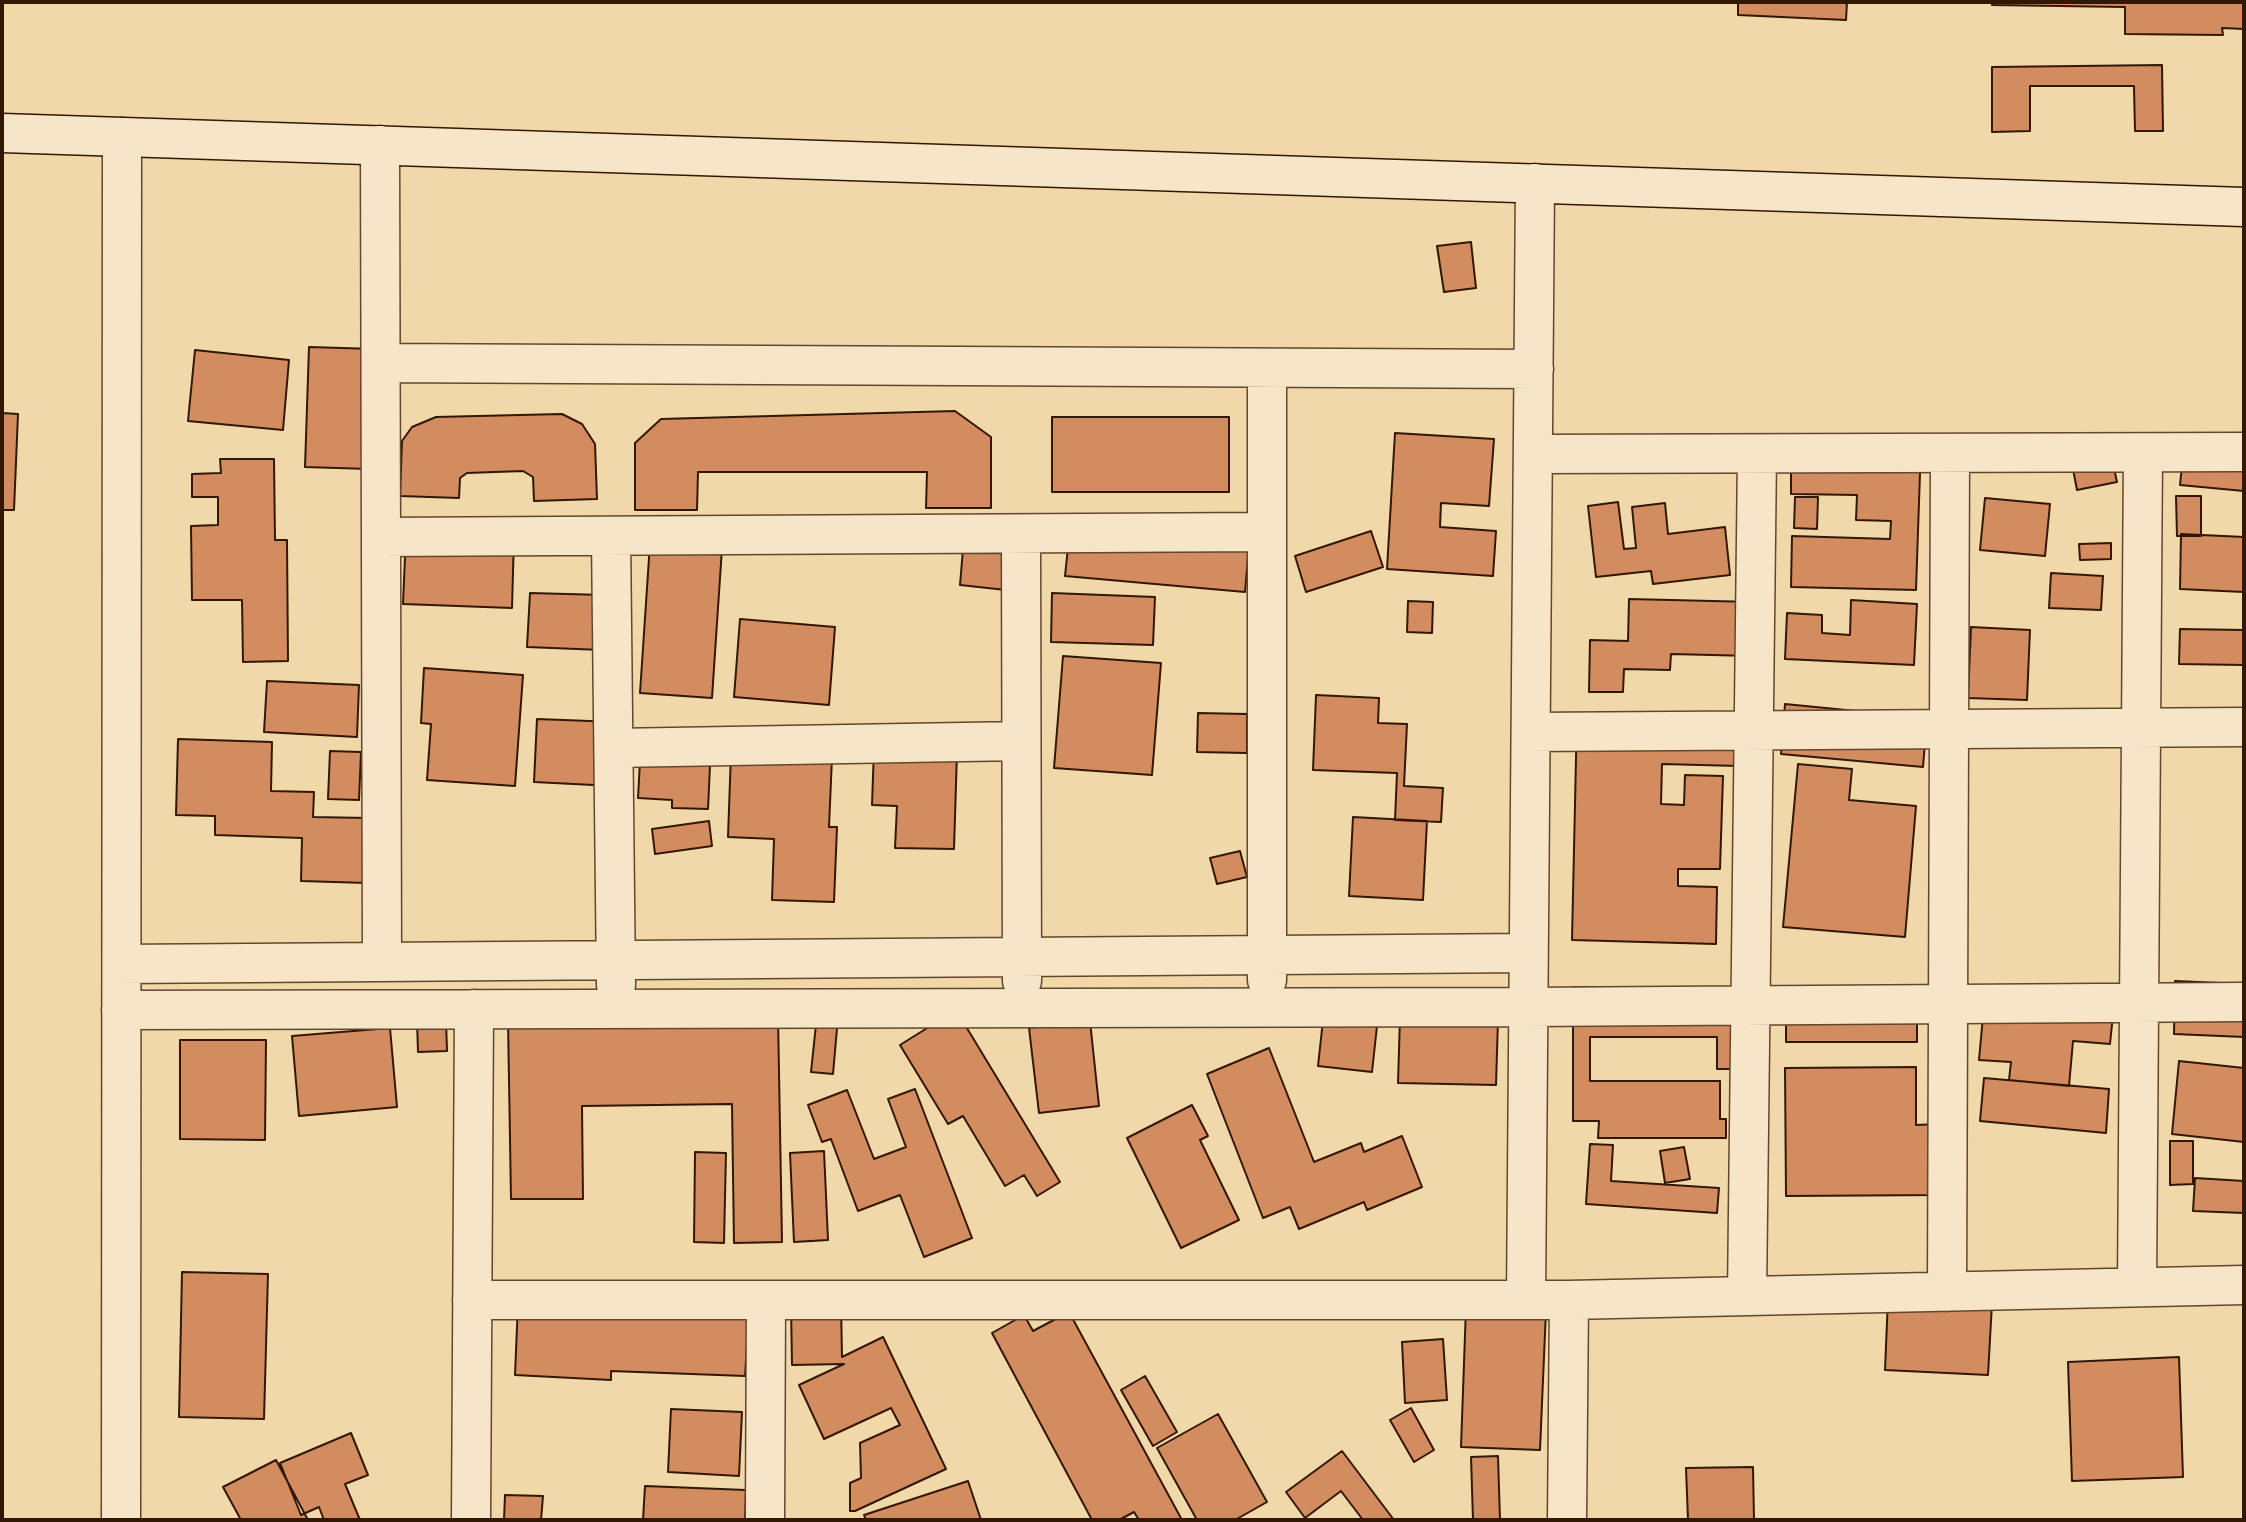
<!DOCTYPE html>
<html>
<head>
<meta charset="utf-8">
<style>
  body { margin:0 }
  #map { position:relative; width:2246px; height:1522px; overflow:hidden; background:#f1d8a9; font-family:"Gentium Book Plus",serif }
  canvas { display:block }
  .frame { position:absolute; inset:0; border:4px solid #331705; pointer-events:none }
</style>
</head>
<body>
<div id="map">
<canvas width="2246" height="1522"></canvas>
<div class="frame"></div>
</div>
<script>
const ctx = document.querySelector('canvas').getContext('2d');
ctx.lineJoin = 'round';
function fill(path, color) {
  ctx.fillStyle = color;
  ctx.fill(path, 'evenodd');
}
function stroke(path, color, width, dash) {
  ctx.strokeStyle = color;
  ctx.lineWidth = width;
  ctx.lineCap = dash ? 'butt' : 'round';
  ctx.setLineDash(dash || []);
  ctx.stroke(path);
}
const building = new Path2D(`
  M 1738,2 L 1847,2 L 1846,20 L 1738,15 Z
  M 1992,2 L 2244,2 L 2244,29 L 2222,28 L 2223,35 L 2125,34 L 2125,7 L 1992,5 Z
  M 2162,65 L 2163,131 L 2135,131 L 2134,86 L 2030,86 L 2030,131 L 1992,132 L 1992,67 Z
  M 1471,242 L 1476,288 L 1444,292 L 1437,246 Z
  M 309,347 L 375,349 L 369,469 L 305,467 Z
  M 195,350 L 289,360 L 283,430 L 188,421 Z
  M 955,411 L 991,437 L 991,508 L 926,508 L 927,472 L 698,472 L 697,510 L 635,510 L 635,443 L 661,419 Z
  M 2,413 L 18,414 L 14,510 L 2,510 Z
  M 562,414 L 582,424 L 595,444 L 597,499 L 534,501 L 533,477 L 523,471 L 467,473 L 460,478 L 459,498 L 400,496 L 402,441 L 412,427 L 436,417 Z
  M 1052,417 L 1229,417 L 1229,492 L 1052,492 Z
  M 1395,433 L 1494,439 L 1489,506 L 1441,503 L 1440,527 L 1496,531 L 1493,576 L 1387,569 Z
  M 1791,441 L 1921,444 L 1916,590 L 1791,587 L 1792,536 L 1890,539 L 1891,521 L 1856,520 L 1857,495 L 1791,494 Z
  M 2184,445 L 2244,451 L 2244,491 L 2180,485 Z
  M 2110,450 L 2117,482 L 2077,490 L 2071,459 Z
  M 220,459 L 274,459 L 275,540 L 287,540 L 288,661 L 243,662 L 242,600 L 192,600 L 191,526 L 218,525 L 218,497 L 192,497 L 192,474 L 221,473 Z
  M 2176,496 L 2201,496 L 2201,536 L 2177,536 Z
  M 1795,497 L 1818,497 L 1817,529 L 1794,528 Z
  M 1985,498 L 2050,504 L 2045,556 L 1980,550 Z
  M 1618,502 L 1624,549 L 1636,548 L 1632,507 L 1665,503 L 1668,534 L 1725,527 L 1730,575 L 1653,584 L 1651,571 L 1596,577 L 1588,506 Z
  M 1071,519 L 1250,535 L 1245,592 L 1065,576 Z
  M 651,528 L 723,533 L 712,698 L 640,693 Z
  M 1371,531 L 1383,567 L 1306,592 L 1295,556 Z
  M 406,534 L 514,537 L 512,608 L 403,604 Z
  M 2181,534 L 2244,537 L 2244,592 L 2180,589 Z
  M 964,537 L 1010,542 L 1006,590 L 960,585 Z
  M 2111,543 L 2111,559 L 2080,560 L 2079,544 Z
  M 2051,573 L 2103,576 L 2101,610 L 2049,608 Z
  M 530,593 L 604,595 L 602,650 L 527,647 Z
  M 1052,593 L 1155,597 L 1153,645 L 1051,642 Z
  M 1629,599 L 1754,602 L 1752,656 L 1671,654 L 1670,670 L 1624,669 L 1623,692 L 1589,692 L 1590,640 L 1628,641 Z
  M 1851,600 L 1917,604 L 1914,665 L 1785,659 L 1787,613 L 1822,615 L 1822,633 L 1850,635 Z
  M 1408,601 L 1433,602 L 1432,633 L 1407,632 Z
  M 740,619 L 835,627 L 829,705 L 734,697 Z
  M 1971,627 L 2030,630 L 2027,700 L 1968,698 Z
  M 2180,629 L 2244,630 L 2244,665 L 2179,664 Z
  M 1063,656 L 1161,663 L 1152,775 L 1054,768 Z
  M 424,668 L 523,675 L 515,786 L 427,780 L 431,724 L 421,723 Z
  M 267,681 L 359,685 L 357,737 L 264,732 Z
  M 1316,695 L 1379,698 L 1378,723 L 1407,724 L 1404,786 L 1443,788 L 1441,822 L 1395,820 L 1397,773 L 1313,770 Z
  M 1785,704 L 1927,718 L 1923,767 L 1781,754 Z
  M 1198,713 L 1247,714 L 1247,753 L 1197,752 Z
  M 1577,713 L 1740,717 L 1739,766 L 1662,764 L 1661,804 L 1684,805 L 1685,775 L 1723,776 L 1720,869 L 1678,869 L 1678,886 L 1717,887 L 1716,944 L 1572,940 Z
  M 537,719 L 616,722 L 613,786 L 534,782 Z
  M 178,739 L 272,742 L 271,791 L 314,792 L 313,817 L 369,818 L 367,883 L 301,881 L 302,838 L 215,835 L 215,816 L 176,815 Z
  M 641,742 L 711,744 L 708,809 L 672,808 L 672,800 L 638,798 Z
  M 874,748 L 957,752 L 954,849 L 895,848 L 897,806 L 872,805 Z
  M 330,751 L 361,752 L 359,800 L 328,799 Z
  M 731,753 L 832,757 L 829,827 L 837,827 L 834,902 L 772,900 L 774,839 L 728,837 Z
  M 1798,764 L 1852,769 L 1849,800 L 1916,806 L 1905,937 L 1783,927 Z
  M 1353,817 L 1427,821 L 1423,900 L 1349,896 Z
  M 709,821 L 712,846 L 655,854 L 652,829 Z
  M 1240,851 L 1247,877 L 1217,884 L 1210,858 Z
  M 2175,981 L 2244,984 L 2244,1037 L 2174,1034 Z
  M 1573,987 L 1734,987 L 1734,1069 L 1717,1069 L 1717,1037 L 1590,1037 L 1590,1081 L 1720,1081 L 1720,1119 L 1726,1119 L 1726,1138 L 1598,1138 L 1599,1121 L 1573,1121 Z
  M 1786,987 L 1917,1002 L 1917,1042 L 1786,1042 Z
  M 1985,994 L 2114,1005 L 2110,1044 L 2073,1041 L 2069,1086 L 2009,1080 L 2011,1062 L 1979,1060 Z
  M 956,1010 L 1060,1182 L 1037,1196 L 1024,1175 L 1005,1186 L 963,1116 L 948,1124 L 900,1045 Z
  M 817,1015 L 838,1017 L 833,1074 L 811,1072 Z
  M 778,1016 L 782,1242 L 734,1243 L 732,1104 L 582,1106 L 583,1199 L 511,1199 L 508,1020 Z
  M 1400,1017 L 1498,1020 L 1496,1085 L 1398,1083 Z
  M 446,1020 L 447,1051 L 418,1052 L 417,1021 Z
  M 1323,1020 L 1377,1026 L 1372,1072 L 1318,1066 Z
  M 1090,1021 L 1099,1106 L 1039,1113 L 1029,1028 Z
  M 390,1028 L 397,1107 L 299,1116 L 292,1036 Z
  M 180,1040 L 266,1040 L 265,1140 L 180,1139 Z
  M 1269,1048 L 1314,1162 L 1361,1143 L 1364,1152 L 1402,1136 L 1422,1187 L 1367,1210 L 1364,1202 L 1299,1229 L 1290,1207 L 1263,1218 L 1207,1074 Z
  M 2179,1061 L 2244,1068 L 2244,1142 L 2172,1134 Z
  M 1916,1067 L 1916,1125 L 1939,1124 L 1940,1195 L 1786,1196 L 1785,1068 Z
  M 1984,1078 L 2109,1089 L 2106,1133 L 1980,1121 Z
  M 915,1089 L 972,1238 L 924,1257 L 900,1195 L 858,1211 L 831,1139 L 822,1142 L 808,1105 L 847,1090 L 874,1159 L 906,1147 L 888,1099 Z
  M 1192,1105 L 1208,1136 L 1200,1140 L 1239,1220 L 1181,1248 L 1127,1138 Z
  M 2170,1141 L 2193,1141 L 2193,1184 L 2170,1185 Z
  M 1590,1144 L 1613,1145 L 1611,1181 L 1719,1188 L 1717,1213 L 1586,1204 Z
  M 1684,1147 L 1690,1179 L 1665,1183 L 1660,1151 Z
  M 824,1151 L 828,1240 L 794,1242 L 790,1153 Z
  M 695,1152 L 726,1153 L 724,1243 L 694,1242 Z
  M 2195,1178 L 2244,1181 L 2244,1213 L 2193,1211 Z
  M 182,1272 L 268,1274 L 264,1419 L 179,1417 Z
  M 1888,1298 L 1992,1303 L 1988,1375 L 1885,1370 Z
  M 518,1303 L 749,1314 L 745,1376 L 611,1371 L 611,1380 L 515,1375 Z
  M 841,1305 L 842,1357 L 883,1337 L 946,1469 L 855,1511 L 850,1511 L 850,1483 L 861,1478 L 860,1443 L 900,1425 L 891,1408 L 824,1439 L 799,1385 L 844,1364 L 792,1365 L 791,1306 Z
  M 1466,1307 L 1546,1310 L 1540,1450 L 1461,1447 Z
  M 1069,1312 L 1182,1520 L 1139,1520 L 1134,1512 L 1119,1520 L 1092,1520 L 992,1333 L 1024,1315 L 1033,1331 Z
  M 1443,1339 L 1447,1400 L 1405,1403 L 1402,1342 Z
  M 2179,1357 L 2183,1477 L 2072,1481 L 2068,1362 Z
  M 1145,1376 L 1177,1432 L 1153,1446 L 1121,1390 Z
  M 1411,1408 L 1434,1450 L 1414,1462 L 1390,1420 Z
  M 671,1409 L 742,1412 L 739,1476 L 668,1472 Z
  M 1218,1414 L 1267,1502 L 1235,1520 L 1197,1520 L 1157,1448 Z
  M 351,1433 L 368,1475 L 345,1484 L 360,1520 L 324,1520 L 319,1507 L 301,1515 L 280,1463 Z
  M 1342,1451 L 1394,1520 L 1363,1520 L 1341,1491 L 1305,1518 L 1286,1492 Z
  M 1498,1456 L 1500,1520 L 1473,1520 L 1471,1457 Z
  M 276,1460 L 308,1520 L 241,1520 L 223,1487 Z
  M 1753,1467 L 1754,1520 L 1688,1520 L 1686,1468 Z
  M 968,1481 L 981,1520 L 866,1520 L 864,1515 Z
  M 645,1486 L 746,1490 L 745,1520 L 643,1520 Z
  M 505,1495 L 543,1496 L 541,1520 L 504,1520 Z`);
fill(building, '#d38c60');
stroke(building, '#331705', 2);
const street = new Path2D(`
  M 380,145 L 382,962
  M 381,363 L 1534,369
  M 1533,454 L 2244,452
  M 1021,534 L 1022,981
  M 611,536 L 616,985
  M 381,537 L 1266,532
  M 1531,732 L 2244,727
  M 614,748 L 1021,741
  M 122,964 L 1528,953
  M 1267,980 L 1267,368
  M 121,1010 L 1528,1007 L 2244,1002
  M 2137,1287 L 2143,453
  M 1947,1292 L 1950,453
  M 1747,1296 L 1757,454
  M 472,1300 L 1569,1300
  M 1526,1300 L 1535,183
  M 121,1520 L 122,137
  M 471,1520 L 474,1009
  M 765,1520 L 766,1300
  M 1567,1520 L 1569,1300 L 2244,1285`);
const secondary = new Path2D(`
  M 2,133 L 2244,207`);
stroke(street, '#62472e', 41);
stroke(secondary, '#331705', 41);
stroke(street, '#f6e6c7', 38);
stroke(secondary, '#f6e6c7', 38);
</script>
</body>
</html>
